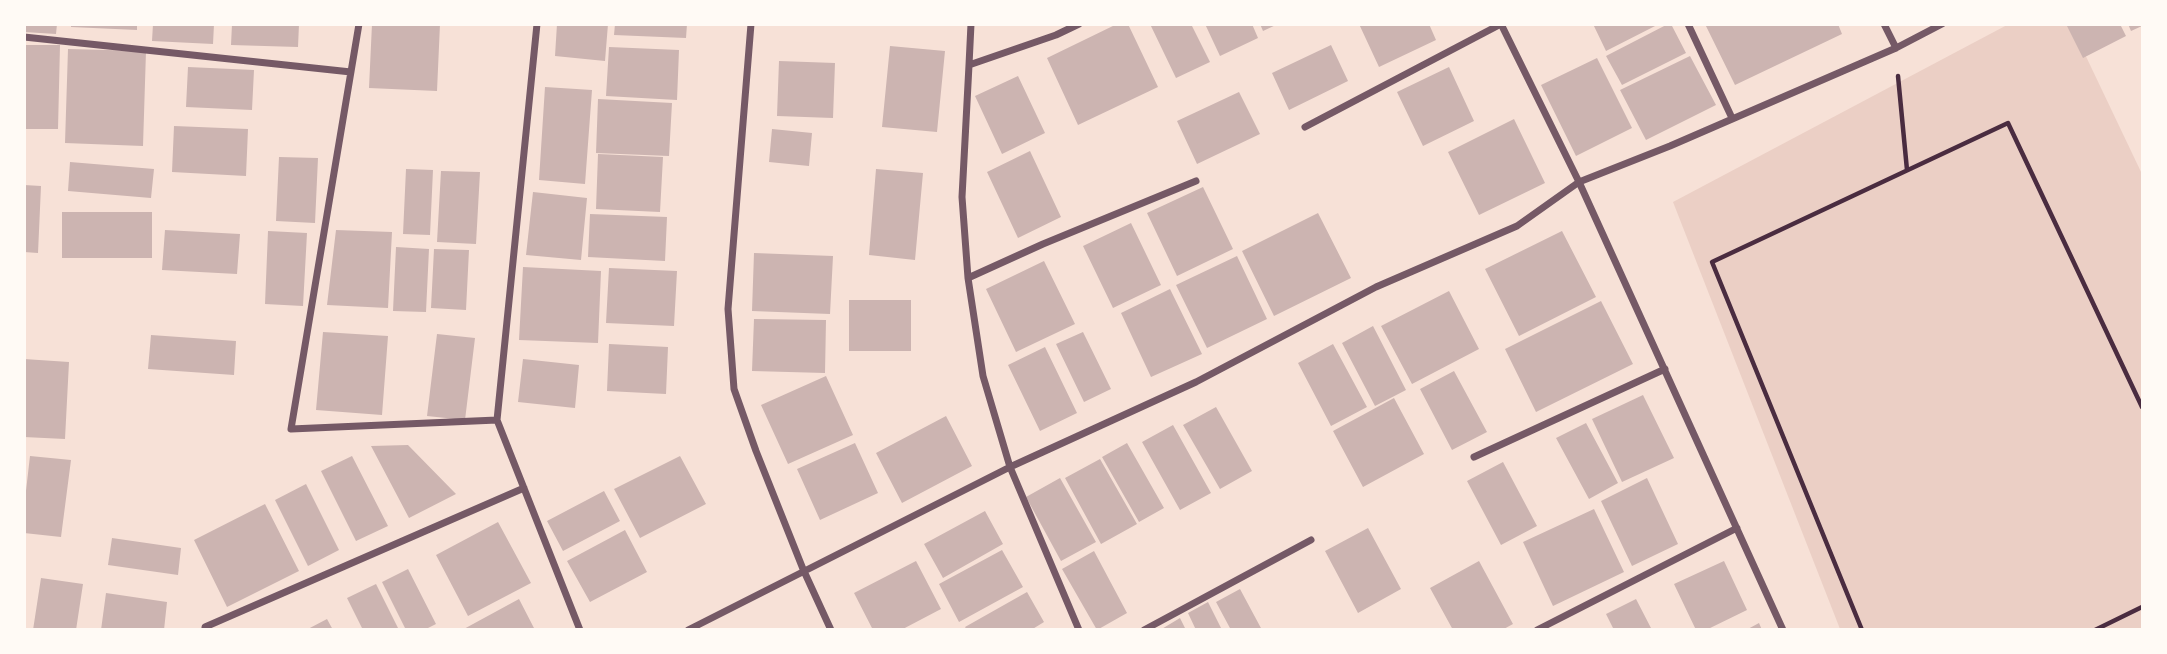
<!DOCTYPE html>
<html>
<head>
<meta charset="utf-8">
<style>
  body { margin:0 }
  #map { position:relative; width:2167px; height:654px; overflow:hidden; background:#f7e1d7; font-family:"IBM Plex Sans",sans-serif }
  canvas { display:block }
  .frame { position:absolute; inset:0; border:26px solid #fffaf5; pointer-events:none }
</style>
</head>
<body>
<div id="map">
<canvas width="2167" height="654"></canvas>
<div class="frame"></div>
</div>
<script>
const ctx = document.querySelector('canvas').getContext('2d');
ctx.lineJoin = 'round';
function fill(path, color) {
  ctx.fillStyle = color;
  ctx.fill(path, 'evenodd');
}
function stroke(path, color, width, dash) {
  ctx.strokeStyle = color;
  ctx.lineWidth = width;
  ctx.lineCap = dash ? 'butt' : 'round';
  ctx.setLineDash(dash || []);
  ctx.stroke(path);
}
fill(new Path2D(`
  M 2007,25 L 2071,25 L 2142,174 L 2142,629 L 1840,629 L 1673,202 Z`), '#ebcfc5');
fill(new Path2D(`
  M 24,24 L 57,24 L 56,34 L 24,32 Z
  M 71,24 L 137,24 L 137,30 L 71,27 Z
  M 153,24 L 214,24 L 213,44 L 152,41 Z
  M 232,24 L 299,24 L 298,47 L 231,45 Z
  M 372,24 L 440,24 L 437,91 L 369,88 Z
  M 557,24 L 608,24 L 605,61 L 555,56 Z
  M 615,24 L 687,24 L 686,38 L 614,35 Z
  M 1117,24 L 1128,24 L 1158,87 L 1078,125 L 1047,58 Z
  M 1150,24 L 1191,24 L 1210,62 L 1176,78 Z
  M 1205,24 L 1252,24 L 1258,38 L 1220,56 Z
  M 1260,24 L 1278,24 L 1263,31 Z
  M 1359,24 L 1429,24 L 1436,40 L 1379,67 Z
  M 1593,24 L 1659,24 L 1606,51 Z
  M 1668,24 L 1671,24 L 1686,53 L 1622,85 L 1606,56 Z
  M 1705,24 L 1838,24 L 1842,34 L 1735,85 Z
  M 2066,24 L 2120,24 L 2126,36 L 2083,58 Z
  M 2128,24 L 2142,24 L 2142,26 L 2131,31 Z
  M 24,45 L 60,45 L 58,129 L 24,129 Z
  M 1331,45 L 1348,81 L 1289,110 L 1272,73 Z
  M 890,46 L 945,51 L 937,132 L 882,127 Z
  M 609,47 L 679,50 L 677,100 L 606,96 Z
  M 68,49 L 146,51 L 143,146 L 65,143 Z
  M 1690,56 L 1716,105 L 1646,140 L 1620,90 Z
  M 1597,58 L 1632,128 L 1576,156 L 1541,85 Z
  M 779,61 L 835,63 L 833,118 L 777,116 Z
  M 188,67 L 254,70 L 252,110 L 186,107 Z
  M 1449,67 L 1474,121 L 1423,146 L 1397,92 Z
  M 1018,76 L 1045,133 L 1002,154 L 975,96 Z
  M 545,87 L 592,90 L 585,184 L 539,180 Z
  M 1239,92 L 1260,134 L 1197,164 L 1177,121 Z
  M 598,99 L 672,103 L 669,156 L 596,153 Z
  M 1514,119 L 1545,183 L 1479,215 L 1448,152 Z
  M 174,126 L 248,129 L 246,176 L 172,172 Z
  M 772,129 L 812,133 L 809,166 L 769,162 Z
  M 1030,151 L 1061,217 L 1018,238 L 987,172 Z
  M 598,154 L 663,157 L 660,212 L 596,209 Z
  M 279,157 L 318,158 L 315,223 L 276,221 Z
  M 70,162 L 154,169 L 151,198 L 68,191 Z
  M 406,169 L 433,170 L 430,235 L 403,234 Z
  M 876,169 L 923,173 L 915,260 L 869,255 Z
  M 441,171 L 480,172 L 476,244 L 437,242 Z
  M 24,185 L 41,186 L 38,253 L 24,252 Z
  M 1203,187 L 1233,249 L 1177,276 L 1147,213 Z
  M 533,192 L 587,198 L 581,260 L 526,255 Z
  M 62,212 L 152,212 L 152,258 L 62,258 Z
  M 1318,213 L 1351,278 L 1274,316 L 1242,251 Z
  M 590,214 L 667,217 L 665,261 L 588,257 Z
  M 1131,223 L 1161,285 L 1113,308 L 1083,246 Z
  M 165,230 L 240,234 L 237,274 L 162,270 Z
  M 336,230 L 392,232 L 388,308 L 327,305 Z
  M 268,231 L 307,233 L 303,306 L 265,304 Z
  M 1562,231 L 1596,297 L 1519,336 L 1485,269 Z
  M 396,247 L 429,249 L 426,312 L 393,311 Z
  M 434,249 L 469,250 L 466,310 L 431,308 Z
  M 754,253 L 833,256 L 830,314 L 752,311 Z
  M 1237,256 L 1267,319 L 1207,348 L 1176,285 Z
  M 1044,261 L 1075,324 L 1016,352 L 986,289 Z
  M 523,267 L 601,271 L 598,343 L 519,340 Z
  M 609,268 L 677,271 L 674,326 L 606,323 Z
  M 1170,289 L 1202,354 L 1151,377 L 1121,313 Z
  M 1449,291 L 1479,349 L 1412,384 L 1381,326 Z
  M 849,300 L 911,300 L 911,351 L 849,351 Z
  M 1601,301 L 1633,364 L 1536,412 L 1505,349 Z
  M 754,319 L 826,320 L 825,373 L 752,371 Z
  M 1373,326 L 1406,390 L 1375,406 L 1342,343 Z
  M 323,332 L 388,336 L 382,415 L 316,410 Z
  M 1083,332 L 1111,389 L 1084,402 L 1056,344 Z
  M 437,334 L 475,338 L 465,420 L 427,416 Z
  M 151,335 L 236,341 L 234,375 L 148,369 Z
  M 609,344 L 668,347 L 666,394 L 607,391 Z
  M 1333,344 L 1367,407 L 1331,426 L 1298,363 Z
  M 1045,347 L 1077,413 L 1040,431 L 1008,365 Z
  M 24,359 L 69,362 L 65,439 L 24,437 Z
  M 523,359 L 579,365 L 575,408 L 518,402 Z
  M 1454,371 L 1487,432 L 1452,450 L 1420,389 Z
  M 826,376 L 853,435 L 788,464 L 761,405 Z
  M 1643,395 L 1674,458 L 1622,482 L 1592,419 Z
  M 1394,398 L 1424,454 L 1363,487 L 1333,431 Z
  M 1216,407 L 1252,471 L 1220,489 L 1183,425 Z
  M 946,416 L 972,466 L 902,503 L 876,453 Z
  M 1586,423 L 1618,483 L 1589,499 L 1556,438 Z
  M 1173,425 L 1211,493 L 1180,510 L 1142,442 Z
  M 855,443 L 878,493 L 820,520 L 797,469 Z
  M 1127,443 L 1164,508 L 1139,522 L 1102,457 Z
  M 408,445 L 456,494 L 409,518 L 371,446 Z
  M 30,456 L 71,460 L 61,537 L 24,533 L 24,508 Z
  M 352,456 L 388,526 L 356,541 L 321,471 Z
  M 680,456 L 706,504 L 640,538 L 614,489 Z
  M 1100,459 L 1137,524 L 1101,544 L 1065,478 Z
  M 1503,462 L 1537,526 L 1501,545 L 1467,481 Z
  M 1060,478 L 1096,542 L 1061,561 L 1026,497 Z
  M 1647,478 L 1678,544 L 1632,566 L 1601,501 Z
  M 306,484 L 339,550 L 308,566 L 275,500 Z
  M 604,491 L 620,521 L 563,551 L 547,521 Z
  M 265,504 L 299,571 L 227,607 L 194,540 Z
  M 1594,509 L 1624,572 L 1553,606 L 1523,542 Z
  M 985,511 L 1003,544 L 943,578 L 924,544 Z
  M 498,522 L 531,583 L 468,616 L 436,555 Z
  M 1368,528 L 1401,589 L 1358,613 L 1325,551 Z
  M 625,530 L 647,572 L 590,602 L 567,561 Z
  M 112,538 L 181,548 L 178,575 L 108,565 Z
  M 1002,550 L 1023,587 L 959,622 L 939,584 Z
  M 1094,551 L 1127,613 L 1097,630 L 1062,569 Z
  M 916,561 L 941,609 L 901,630 L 873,630 L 854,593 Z
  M 1479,561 L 1513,624 L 1502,630 L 1453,630 L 1430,588 Z
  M 1724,561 L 1747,610 L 1706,630 L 1696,630 L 1674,584 Z
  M 408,569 L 436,624 L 424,630 L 406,630 L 382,582 Z
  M 41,578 L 83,584 L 76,630 L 33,630 Z
  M 376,584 L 399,630 L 363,630 L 347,598 Z
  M 1240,589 L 1262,630 L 1231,630 L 1216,602 Z
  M 1027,592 L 1044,622 L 1031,630 L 967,630 L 965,627 Z
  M 106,593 L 167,602 L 164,630 L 101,630 Z
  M 519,599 L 535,630 L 462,630 Z
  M 1636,599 L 1652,630 L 1614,630 L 1606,614 Z
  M 1208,602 L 1222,630 L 1196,630 L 1188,613 Z
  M 1180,618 L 1186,630 L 1160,630 Z
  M 327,619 L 333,630 L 306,630 Z
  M 1759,623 L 1762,630 L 1746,630 Z`), '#ccb4b1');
stroke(new Path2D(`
  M 1898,76 L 1907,170
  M 1862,630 L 1712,262 L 2008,123 L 2142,407
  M 2095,630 L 2142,607`), '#4a2c40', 4.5);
stroke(new Path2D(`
  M 359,24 L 291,429 L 497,420 L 580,630
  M 751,24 L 728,309 L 734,389 L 756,451 L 803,569 L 831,630
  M 971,24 L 969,65 L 1056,35 L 1079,24
  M 1501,24 L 1579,182 L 1783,630
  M 1688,24 L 1732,118
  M 1884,24 L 1896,48
  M 24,37 L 351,72
  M 969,65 L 962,197 L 968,278 L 1043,244 L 1196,181
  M 1305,127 L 1501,24
  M 968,278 L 983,376 L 1010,467 L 1079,630
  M 497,420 L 537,24
  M 1474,457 L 1665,369
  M 205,630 L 205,627 L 524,488
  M 688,630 L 1010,467 L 1196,382 L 1376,287 L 1517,226 L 1579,182 L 1670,146 L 1896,48 L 1942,24
  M 1144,630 L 1311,540
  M 1537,630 L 1737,528`), '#755966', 7);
</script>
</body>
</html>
